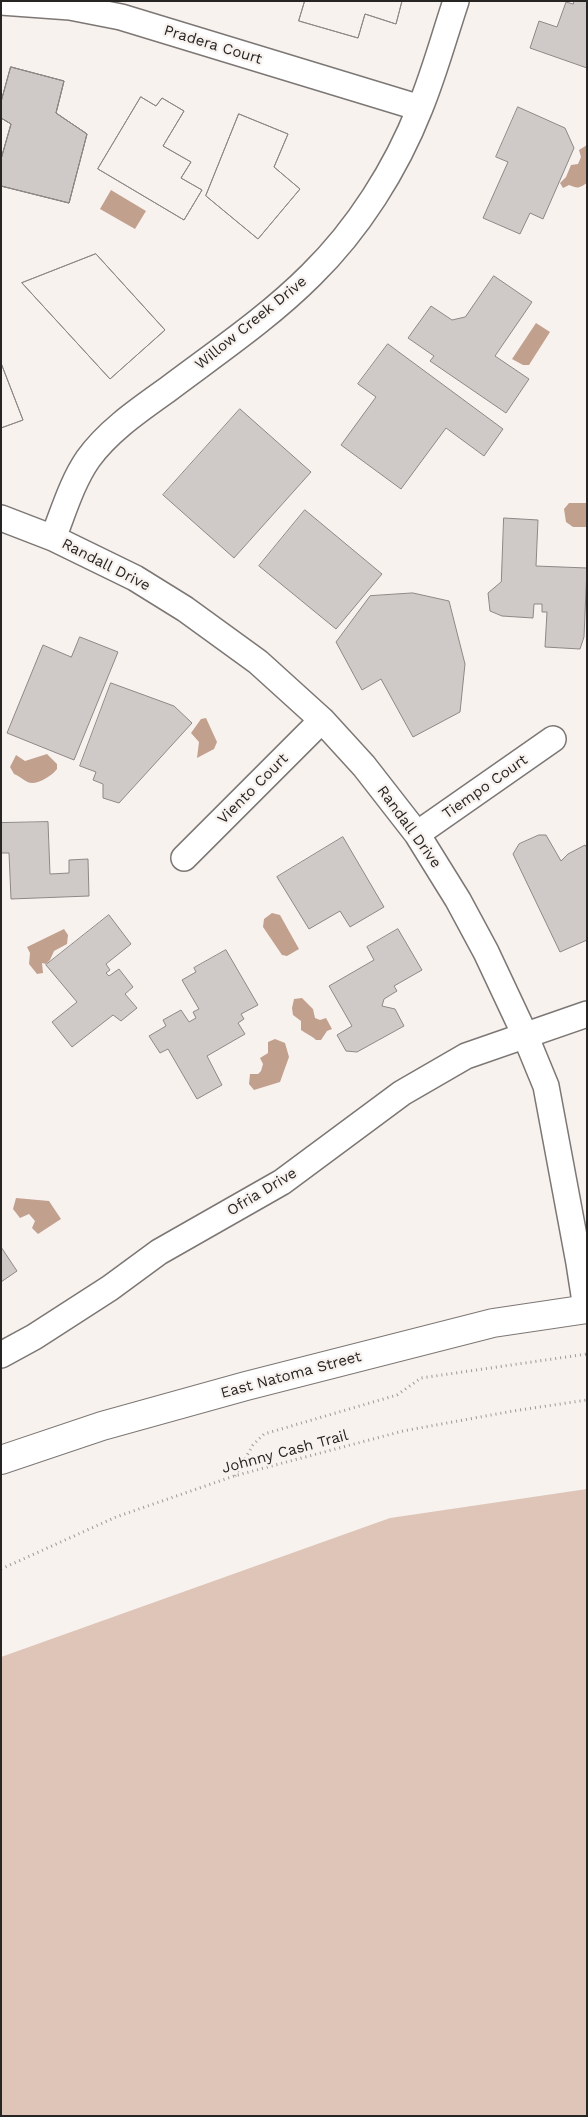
<!DOCTYPE html>
<html>
<head>
<meta charset="utf-8">
<style>
  body { margin:0 }
  #map { position:relative; width:588px; height:2117px; overflow:hidden; background:#f8f2ef; font-family:"Work Sans",sans-serif }
  canvas { display:block }
  .frame { position:absolute; inset:0; border:2px solid #272524; pointer-events:none }
</style>
</head>
<body>
<div id="map">
<canvas width="588" height="2117"></canvas>
<div class="frame"></div>
</div>
<script>
const ctx = document.querySelector('canvas').getContext('2d');
ctx.lineJoin = 'round';
function fill(path, color) {
  ctx.fillStyle = color;
  ctx.fill(path, 'evenodd');
}
function stroke(path, color, width, dash) {
  ctx.strokeStyle = color;
  ctx.lineWidth = width;
  ctx.lineCap = dash ? 'butt' : 'round';
  ctx.setLineDash(dash || []);
  ctx.stroke(path);
}
function label(font, color, halo, rows, align = 'center') {
  ctx.font = font + ' "Work Sans",sans-serif';
  ctx.lineWidth = 4.5;
  ctx.setLineDash([]);
  ctx.textBaseline = 'middle';
  ctx.strokeStyle = halo;
  ctx.fillStyle = color;
  for (const [text, x, y, turn = 0] of rows) {
    ctx.save();
    ctx.translate(x, y);
    ctx.rotate((+turn || 0) * Math.PI / 180);
    ctx.textAlign = isNaN(turn) ? turn : align;
    if (halo) ctx.strokeText(text, 0, 0);
    ctx.fillText(text, 0, 0);
    ctx.restore();
  }
}
fill(new Path2D(`
  M 587,1489 L 587,2116 L 1,2116 L 1,1657 L 390,1518 Z`), '#dec5b7');
fill(new Path2D(`
  M 587,145 L 587,183 C 579,188 578,189 569,185 L 563,188 L 560,183 L 566,177 L 571,165 L 578,164 L 581,157 L 579,150 Z
  M 111,190 L 146,211 L 135,229 L 100,209 Z
  M 536,323 L 550,332 L 529,365 L 523,365 L 512,359 Z
  M 569,503 L 587,503 L 587,527 L 573,527 L 566,522 L 564,509 Z
  M 206,718 L 217,742 L 214,749 L 197,758 L 199,742 L 191,733 L 201,719 Z
  M 47,754 L 57,764 L 57,769 C 53,775 40,783 32,783 C 26,783 20,776 14,774 L 10,767 L 16,755 L 25,761 Z
  M 272,913 L 280,915 L 299,949 L 287,956 L 282,955 L 263,927 L 264,919 Z
  M 64,929 L 68,935 L 67,944 L 54,951 L 50,960 L 46,964 L 42,963 L 43,973 L 37,974 L 29,964 L 30,953 L 27,947 Z
  M 302,998 L 313,1009 L 315,1018 L 320,1020 L 326,1018 L 332,1029 L 327,1031 L 321,1040 L 316,1040 C 311,1035 306,1034 301,1030 L 301,1021 L 293,1015 L 292,1008 L 294,999 Z
  M 275,1039 L 285,1043 L 289,1057 L 280,1082 L 254,1090 L 249,1084 L 250,1074 L 258,1074 L 261,1071 L 263,1064 L 260,1058 L 268,1053 L 268,1042 Z
  M 16,1198 L 49,1201 L 61,1219 L 38,1234 L 32,1228 L 35,1221 L 29,1214 L 20,1218 L 13,1209 Z`), '#c2a08e');
const building = new Path2D(`
  M 305,1 L 402,1 L 396,24 L 365,14 L 358,38 L 299,21 Z
  M 305,1 L 402,1 L 396,24 L 365,14 L 358,38 L 299,21 Z
  M 574,1 L 587,1 L 587,68 L 530,48 L 539,21 L 557,27 L 566,2 L 573,4 Z
  M 11,67 L 64,81 L 56,113 L 87,134 L 69,203 L 1,186 L 1,159 L 11,124 L 1,118 L 1,102 Z
  M 11,67 L 64,81 L 56,113 L 87,134 L 69,203 L 1,186 L 1,159 L 11,124 L 1,118 L 1,102 Z
  M 11,67 L 64,81 L 56,113 L 87,134 L 69,203 L 1,186 L 1,159 L 11,124 L 1,118 L 1,102 Z
  M 141,97 L 156,106 L 162,98 L 184,111 L 163,146 L 191,162 L 181,178 L 202,190 L 184,220 L 98,169 Z
  M 141,97 L 156,106 L 162,98 L 184,111 L 163,146 L 191,162 L 181,178 L 202,190 L 184,220 L 98,169 Z
  M 518,107 L 565,128 L 574,148 L 543,219 L 530,213 L 520,234 L 483,218 L 508,162 L 496,157 Z
  M 239,114 L 288,134 L 274,167 L 300,189 L 258,239 L 206,196 Z
  M 239,114 L 288,134 L 274,167 L 300,189 L 258,239 L 206,196 Z
  M 96,254 L 165,330 L 110,379 L 22,283 Z
  M 96,254 L 165,330 L 110,379 L 22,283 Z
  M 494,276 L 532,302 L 495,356 L 529,379 L 506,413 L 430,361 L 434,356 L 408,338 L 431,306 L 452,320 L 465,317 Z
  M 388,344 L 503,429 L 484,456 L 446,428 L 401,489 L 341,445 L 376,397 L 358,384 Z
  M 1,363 L 23,420 L 1,428 Z
  M 1,363 L 23,420 L 1,428 Z
  M 240,409 L 311,472 L 234,558 L 163,495 Z
  M 305,510 L 382,574 L 336,629 L 259,566 Z
  M 504,518 L 538,520 L 536,566 L 587,568 L 584,637 L 580,649 L 545,647 L 547,612 L 542,612 L 542,604 L 534,604 L 533,618 L 502,616 L 490,611 L 488,593 L 501,582 Z
  M 413,593 L 449,601 L 465,664 L 460,712 L 413,737 L 381,679 L 362,690 L 336,642 L 370,596 Z
  M 80,637 L 118,652 L 74,760 L 7,733 L 43,645 L 71,657 Z
  M 111,683 L 174,706 L 192,723 L 119,803 L 103,798 L 103,784 L 93,780 L 96,772 L 80,766 Z
  M 48,822 L 50,874 L 69,873 L 69,860 L 88,859 L 89,896 L 11,899 L 9,853 L 1,853 L 1,823 Z
  M 539,835 L 546,835 L 561,861 L 568,854 L 585,845 L 587,848 L 587,940 L 560,952 L 513,854 L 519,844 Z
  M 343,837 L 384,907 L 350,927 L 340,911 L 309,929 L 277,877 Z
  M 109,915 L 131,944 L 106,964 L 110,970 L 106,973 L 109,976 L 119,969 L 133,987 L 125,994 L 137,1008 L 121,1021 L 113,1015 L 72,1047 L 52,1022 L 77,1002 L 46,965 Z
  M 398,929 L 422,970 L 394,986 L 397,991 L 384,999 L 382,1006 L 395,1009 L 404,1026 L 357,1052 L 346,1051 L 337,1035 L 352,1026 L 329,986 L 374,960 L 367,947 Z
  M 226,950 L 258,1005 L 241,1014 L 244,1019 L 238,1023 L 245,1034 L 207,1056 L 222,1085 L 197,1099 L 168,1049 L 160,1053 L 149,1036 L 166,1026 L 163,1020 L 181,1010 L 189,1022 L 196,1018 L 193,1012 L 199,1009 L 182,980 L 196,972 L 194,968 Z
  M 1,1247 L 17,1271 L 1,1282 Z`);
fill(building, '#cfc9c7');
stroke(building, '#8d8886', 1);
const street = new Path2D(`
  M 1,2 L 70,7 L 121,17 L 420,108
  M 1,518 L 53,538 L 135,578 L 185,609 L 258,662 L 322,720 L 364,766 L 417,834 L 458,900 L 486,952 L 525,1035 L 546,1086 L 579,1263 L 586,1308
  M 53,538 C 63,513 72,482 88,459 C 108,431 139,410 167,390 C 216,353 268,318 311,275 C 358,229 396,169 420,108 C 434,74 444,37 456,1
  M 417,834 L 553,739
  M 184,858 L 322,720
  M 1,1355 L 34,1337 L 110,1288 L 159,1252 L 282,1182 L 402,1093 L 466,1056 L 587,1014`);
const secondary = new Path2D(`
  M 1,1460 L 102,1426 L 246,1386 L 493,1323 L 587,1309`);
stroke(street, '#7c7774', 28);
stroke(secondary, '#7c7774', 30);
stroke(new Path2D(`
  M 235,1476 L 253,1445 L 264,1434 L 397,1395 L 421,1378 L 587,1354
  M 1,1569 L 116,1517 L 234,1476 L 403,1431 L 513,1411 L 587,1400`), '#9d9996', 3, [1, 4]);
stroke(street, '#fff', 25);
stroke(secondary, '#fff', 28);
label('15px', '#272524', '#f8f2ef', [
  ["Pradera Court",213,45,17],
  ["Willow Creek Drive",251,323,-39],
  ["Randall Drive",106,565,27],
  ["Tiempo Court",485,787,-35],
  ["Viento Court",253,789,-45],
  ["Randall Drive",409,827,54],
  ["Ofria Drive",262,1192,-31],
  ["East Natoma Street",291,1375,-15],
  ["Johnny Cash Trail",285,1452,-15]
]);
</script>
</body>
</html>
